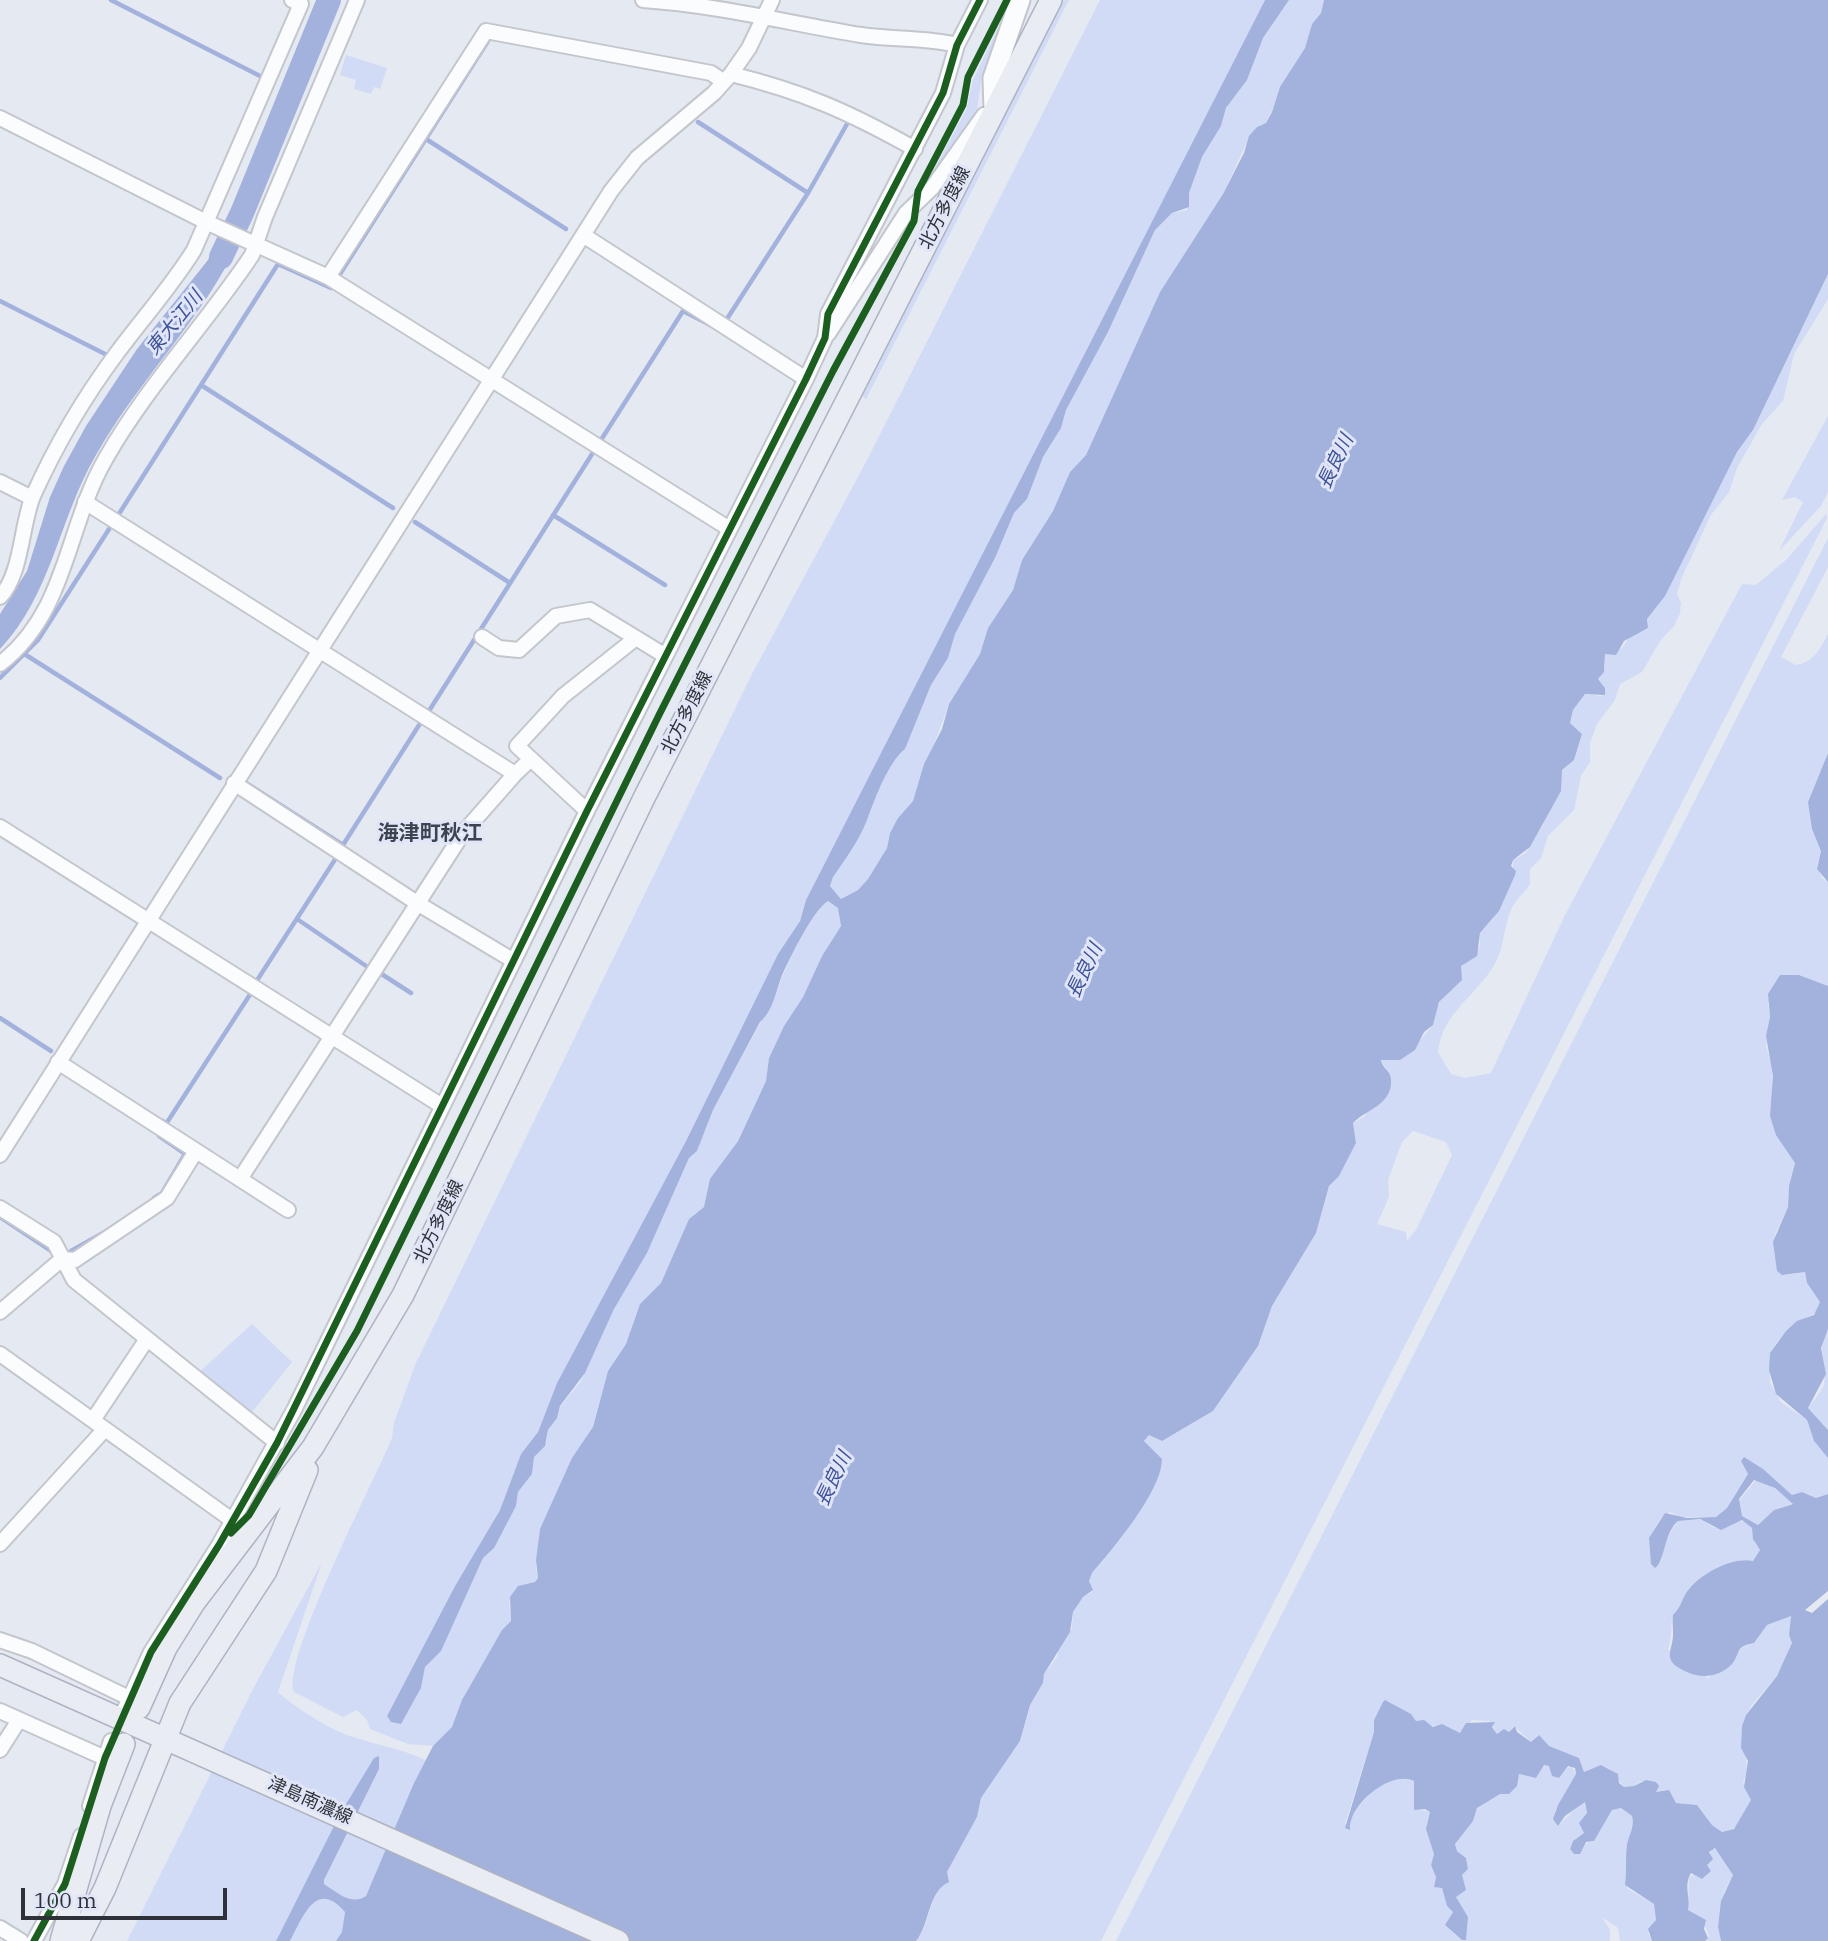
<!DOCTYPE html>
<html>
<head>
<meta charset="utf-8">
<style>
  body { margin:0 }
  #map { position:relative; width:1828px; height:1941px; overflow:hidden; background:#e5e9f2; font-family:"IBM Plex Serif",serif }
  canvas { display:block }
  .scale { position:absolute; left:21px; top:1888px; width:206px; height:32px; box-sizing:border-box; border:4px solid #2f3138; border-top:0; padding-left:9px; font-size:21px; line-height:24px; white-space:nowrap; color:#2f3138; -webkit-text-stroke:5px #e0e6f7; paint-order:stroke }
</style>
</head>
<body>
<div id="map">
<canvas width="1828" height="1941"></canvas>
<div class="scale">100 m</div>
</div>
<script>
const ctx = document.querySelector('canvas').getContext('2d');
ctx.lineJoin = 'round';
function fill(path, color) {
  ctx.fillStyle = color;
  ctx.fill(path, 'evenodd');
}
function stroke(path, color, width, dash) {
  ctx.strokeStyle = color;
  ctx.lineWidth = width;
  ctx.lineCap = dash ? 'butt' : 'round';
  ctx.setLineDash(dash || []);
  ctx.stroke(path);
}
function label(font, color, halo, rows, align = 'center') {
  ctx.font = font + ' "IBM Plex Serif","Noto Sans JP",serif';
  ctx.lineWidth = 6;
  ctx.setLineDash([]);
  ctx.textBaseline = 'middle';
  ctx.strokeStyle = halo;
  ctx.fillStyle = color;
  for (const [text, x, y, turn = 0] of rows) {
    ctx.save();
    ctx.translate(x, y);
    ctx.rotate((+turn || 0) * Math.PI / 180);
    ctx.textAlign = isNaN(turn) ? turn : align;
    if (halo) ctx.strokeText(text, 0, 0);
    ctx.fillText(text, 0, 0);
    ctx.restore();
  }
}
fill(new Path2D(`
  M 1059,0 L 1069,0 L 866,399 L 859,394 Z
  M 1100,0 L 1265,0 L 806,900 L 800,921 L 778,954 L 686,1141 L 557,1383 L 538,1432 L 521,1454 L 500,1510 L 455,1586 L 387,1716 L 391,1722 L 401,1723 L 421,1688 L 425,1667 L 441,1650 L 483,1558 L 516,1506 L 518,1492 L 532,1474 L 534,1457 L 547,1441 L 548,1430 L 557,1418 L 560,1407 L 581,1381 L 614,1309 L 647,1253 L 689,1158 L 697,1151 L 713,1110 L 776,994 C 783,972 811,912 828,901 L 839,908 L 841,926 L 822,956 L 803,997 L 784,1026 L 769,1058 L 766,1081 L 738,1140 L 718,1169 L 704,1207 L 689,1219 L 661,1283 L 640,1304 L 626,1344 L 608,1371 L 593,1427 L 540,1529 L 536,1567 L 538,1578 L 535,1582 L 522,1585 L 509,1601 L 511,1621 L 466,1693 L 452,1727 L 433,1746 L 408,1744 L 370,1729 L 367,1720 L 357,1710 L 343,1717 L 294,1692 C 280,1663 376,1477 392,1438 L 394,1423 L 415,1365 L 752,674 L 866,462 Z
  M 1289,0 L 1324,0 L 1321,13 L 1312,24 L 1305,48 L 1287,77 L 1266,123 L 1257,127 L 1246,144 L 1223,194 L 1160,292 L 1086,455 L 1070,472 L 1053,511 L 1022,560 L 1013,590 L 988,628 L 980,654 L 949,704 L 913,801 L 898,818 L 890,833 L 887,848 L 868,879 L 858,890 L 841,899 L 830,886 L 833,877 C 845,860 860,839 867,820 C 876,798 885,764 905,749 L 931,685 L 948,658 L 954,634 L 995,558 L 1014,513 L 1027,499 L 1043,457 L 1061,428 L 1066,410 L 1108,332 L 1155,230 L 1172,213 L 1187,210 L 1189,193 L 1202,157 L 1221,126 L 1226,108 L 1247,80 L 1263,38 Z
  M 1004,16 L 982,76 L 977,110 L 924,189 L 967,108 L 973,80 Z
  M 346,55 L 387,68 L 380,89 L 374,87 L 371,94 L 354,89 L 356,80 L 340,75 Z
  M 1828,274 L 1828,299 L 1794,354 L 1783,401 L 1762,424 L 1737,468 L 1729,492 L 1711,515 L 1682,577 L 1677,594 L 1681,603 L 1680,613 L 1674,626 L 1660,641 L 1642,672 L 1620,684 L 1615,700 L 1597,724 L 1590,743 L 1590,762 L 1581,776 L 1574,810 L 1548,836 L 1541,858 L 1530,869 L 1530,884 C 1524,894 1516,898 1511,910 C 1504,926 1504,946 1496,962 C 1478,995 1442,1012 1438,1052 L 1451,1074 L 1465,1078 L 1491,1073 L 1565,915 L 1742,584 L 1756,585 L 1787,559 L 1826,514 L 1827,518 L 1101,1941 L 916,1941 C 928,1926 928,1909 937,1893 C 941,1884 946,1882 947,1872 L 977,1817 L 981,1798 L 1020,1741 L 1030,1705 L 1043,1683 L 1044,1674 L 1057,1657 L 1059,1645 L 1072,1628 L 1073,1612 L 1083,1597 L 1092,1592 L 1089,1581 L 1092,1573 C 1112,1551 1161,1489 1162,1459 L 1144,1441 L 1149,1435 L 1162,1441 L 1213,1411 L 1258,1346 L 1272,1306 L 1316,1233 L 1329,1186 L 1339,1176 L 1356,1143 L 1353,1123 L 1365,1116 L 1387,1071 L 1381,1060 C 1385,1059 1388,1060 1392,1060 C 1405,1060 1425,1035 1432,1026 C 1436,1019 1435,1008 1441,1000 C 1452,983 1461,989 1461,966 L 1480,946 L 1480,933 L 1493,919 L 1513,868 L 1513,860 L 1526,853 L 1543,825 L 1562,770 L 1574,760 L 1582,734 L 1570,723 L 1573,710 L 1585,694 L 1602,696 L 1604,686 L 1598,679 L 1605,668 L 1605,654 L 1622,648 L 1631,635 L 1648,629 L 1647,619 L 1659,604 L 1737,452 L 1753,430 ZM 1413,1131 L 1446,1142 L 1452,1155 L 1416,1230 L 1407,1241 L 1406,1232 L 1377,1224 L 1389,1197 L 1388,1180 L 1402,1142 Z
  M 1828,416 L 1828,492 L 1821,506 L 1779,551 L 1803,502 L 1795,497 L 1782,500 Z
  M 1828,538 L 1828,567 L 1781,657 L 1796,665 C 1814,662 1820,649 1828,634 L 1828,753 L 1808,802 L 1821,851 L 1817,866 L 1822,878 L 1828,882 L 1828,986 L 1799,975 L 1768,1003 L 1770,1017 L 1766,1046 L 1772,1065 L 1773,1091 L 1795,1163 L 1789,1186 L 1788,1207 L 1775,1234 L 1785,1275 L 1805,1272 L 1807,1283 L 1820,1302 L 1818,1311 L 1786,1331 L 1775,1345 L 1770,1353 L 1770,1383 L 1781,1402 L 1807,1420 L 1814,1441 L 1828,1458 L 1828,1494 L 1816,1498 L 1802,1492 L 1792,1495 C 1774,1482 1762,1470 1741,1461 L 1748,1474 L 1727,1508 L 1716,1517 L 1681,1517 L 1670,1512 L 1661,1518 L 1650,1538 L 1661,1562 L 1665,1540 L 1678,1521 C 1684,1520 1696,1519 1701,1520 C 1709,1523 1713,1530 1723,1528 C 1735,1526 1740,1514 1752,1528 L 1755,1543 L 1760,1550 L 1753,1561 C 1726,1555 1694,1581 1683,1604 C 1681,1609 1675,1612 1673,1616 C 1670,1623 1673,1637 1668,1649 L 1708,1678 C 1714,1673 1723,1670 1729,1666 C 1742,1655 1733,1648 1754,1643 L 1767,1625 L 1791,1615 L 1789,1635 L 1792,1643 C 1788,1655 1783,1668 1775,1678 C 1764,1692 1747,1706 1743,1724 C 1737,1746 1754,1762 1743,1782 L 1751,1800 C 1746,1816 1739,1830 1722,1832 L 1712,1825 L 1697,1805 L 1676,1803 L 1668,1790 L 1656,1792 L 1657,1782 L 1641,1781 L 1634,1786 L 1624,1787 L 1610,1769 L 1601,1765 L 1584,1772 L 1579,1758 L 1549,1746 L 1538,1735 L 1531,1742 L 1514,1726 L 1509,1732 L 1497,1734 L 1490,1721 L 1472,1720 L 1460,1733 L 1416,1721 L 1399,1708 L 1383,1704 L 1374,1720 L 1374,1732 L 1345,1824 L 1349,1823 C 1358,1803 1378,1782 1401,1777 L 1414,1781 L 1414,1808 L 1430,1812 L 1427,1825 L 1434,1854 L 1431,1865 L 1436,1877 L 1434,1886 L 1442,1888 L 1447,1906 L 1453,1912 L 1447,1922 L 1450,1930 L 1462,1940 L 1466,1920 L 1456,1897 L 1462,1875 L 1468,1869 L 1466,1858 L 1457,1851 L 1455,1844 C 1467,1825 1481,1790 1509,1794 L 1519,1774 L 1536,1778 L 1544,1765 L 1549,1766 L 1555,1777 L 1559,1778 L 1567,1768 L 1572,1767 L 1576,1774 L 1555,1811 L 1558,1826 L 1584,1800 L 1587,1813 L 1580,1825 L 1584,1833 L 1573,1841 L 1570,1849 L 1574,1854 L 1580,1854 L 1584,1844 L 1594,1841 L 1612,1810 L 1621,1808 L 1632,1816 C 1635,1827 1629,1833 1627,1844 C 1625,1854 1626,1879 1628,1889 L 1654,1904 L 1656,1920 L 1648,1933 L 1652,1941 L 1620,1941 L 1618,1928 L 1602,1917 L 1610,1930 L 1610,1941 L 1116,1941 Z
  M 252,1324 L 292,1362 L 249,1416 L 197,1374 Z
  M 1828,1329 L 1828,1430 L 1808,1408 C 1813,1401 1821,1392 1824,1384 C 1828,1364 1815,1348 1828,1329 Z
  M 1756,1480 L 1775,1488 L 1793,1503 L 1774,1510 L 1758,1525 L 1742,1516 L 1738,1502 Z
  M 322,1562 L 278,1692 C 294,1707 332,1731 353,1737 C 378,1745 402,1749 426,1760 L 366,1896 C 351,1906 337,1892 323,1883 L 324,1880 L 379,1769 L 352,1796 L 340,1814 L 276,1941 L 127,1941 L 253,1689 Z
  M 1712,1848 L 1718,1850 L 1733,1875 L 1724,1892 L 1718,1927 L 1721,1941 L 1705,1941 L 1709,1936 L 1702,1918 L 1688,1910 L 1689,1877 L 1695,1874 L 1702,1879 L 1711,1871 L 1707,1865 Z
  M 322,1898 L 329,1898 L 345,1911 L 342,1932 L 336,1941 L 290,1941 L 308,1905 Z`), '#d2dbf6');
fill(new Path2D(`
  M 1265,0 L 1289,0 L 1263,38 L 1247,80 L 1226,108 L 1221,126 L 1202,157 L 1189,193 L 1189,207 L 1172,213 L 1155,230 L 1108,332 L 1066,410 L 1061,428 L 1043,457 L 1027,499 L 1014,513 L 995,558 L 955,634 L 948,658 L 931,685 L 905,749 C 888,762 875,799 867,820 C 860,839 845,860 833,877 L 830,886 L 841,899 L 858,890 L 868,879 L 887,848 L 890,833 L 898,818 L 913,801 L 924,764 L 942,729 L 949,704 L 980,654 L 988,628 L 1013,590 L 1022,560 L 1053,511 L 1070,472 L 1086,455 L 1160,292 L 1223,194 L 1244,153 L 1249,136 L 1257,127 L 1266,123 L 1272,112 L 1280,87 L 1305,48 L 1312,24 L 1321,13 L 1324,0 L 1828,0 L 1828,274 L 1753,430 L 1737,452 L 1665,596 L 1647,619 L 1648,628 L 1624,641 L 1616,655 L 1605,654 L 1604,672 L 1598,679 L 1605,688 L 1605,695 L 1585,694 L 1573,710 L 1570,723 L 1582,734 L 1574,760 L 1562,770 L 1561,791 L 1530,847 L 1513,860 L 1511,866 L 1516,871 L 1515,875 L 1499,911 L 1480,933 L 1477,956 L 1461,966 L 1462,980 L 1439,1002 L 1433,1025 L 1424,1032 L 1415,1050 L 1400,1060 L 1381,1060 C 1382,1068 1390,1070 1391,1079 C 1393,1105 1365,1110 1353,1123 L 1356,1143 L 1339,1176 L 1329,1186 L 1316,1233 L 1272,1306 L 1258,1346 L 1213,1411 L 1162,1441 L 1149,1435 L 1144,1441 L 1162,1459 C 1162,1491 1112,1550 1092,1573 L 1089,1581 L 1093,1590 L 1083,1597 L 1073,1612 L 1070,1632 L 1044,1674 L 1043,1683 L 1030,1705 L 1020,1741 L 981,1798 L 977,1817 L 947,1872 L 949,1882 C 928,1891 930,1924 916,1941 L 336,1941 L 342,1932 L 345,1912 C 316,1878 303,1917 290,1941 L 276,1941 L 340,1814 L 374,1758 L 379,1756 L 379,1769 L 324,1880 L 324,1884 C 337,1892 351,1906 366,1896 L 414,1783 L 433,1746 L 452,1727 L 462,1700 L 502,1630 L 511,1621 L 510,1597 L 518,1586 L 535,1582 L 538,1578 L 536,1560 L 540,1529 L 572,1458 L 593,1427 L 608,1371 L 626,1344 L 640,1304 L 661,1283 L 689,1219 L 704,1207 L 710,1179 L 738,1141 L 766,1081 L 769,1058 L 784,1026 L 803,997 L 822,956 L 841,926 L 838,908 L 828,901 C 814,909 791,956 783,973 C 776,989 774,1010 760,1022 L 713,1110 L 697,1151 L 689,1158 L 647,1253 L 614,1309 L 585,1373 L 560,1406 L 557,1418 L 548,1430 L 545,1446 L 534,1457 L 532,1474 L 518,1492 L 516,1506 L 494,1548 L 483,1558 L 441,1651 L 425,1667 L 421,1688 L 401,1724 L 391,1722 L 387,1716 L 455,1586 L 500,1510 L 521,1454 L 538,1432 L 557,1383 L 686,1141 L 778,954 L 800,921 L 806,900 Z
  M 220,231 L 240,239 C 204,318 139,379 96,455 C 59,518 52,594 0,649 L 0,614 L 27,571 L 50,497 L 64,466 L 86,426 L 137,349 L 208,260 Z
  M 1828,753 L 1828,882 L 1817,869 L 1821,851 L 1812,829 L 1808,802 Z
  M 1780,975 L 1799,975 L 1828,986 L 1828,1329 L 1821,1348 L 1826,1374 L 1808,1408 L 1828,1430 L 1828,1458 L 1814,1441 L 1807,1420 L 1776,1394 L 1769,1370 L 1770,1353 L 1786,1331 L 1797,1321 L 1814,1315 L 1820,1302 L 1807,1283 L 1805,1272 L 1782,1275 L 1777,1271 L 1773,1242 L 1788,1207 L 1789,1186 L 1795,1163 L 1776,1135 L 1770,1116 L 1773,1076 L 1766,1036 L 1770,1017 L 1768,994 Z
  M 1744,1457 L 1763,1469 L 1792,1495 L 1802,1492 L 1816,1498 L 1828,1494 L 1828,1591 L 1805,1610 L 1812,1613 L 1828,1599 L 1828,1941 L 1721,1941 L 1718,1927 L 1721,1901 L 1733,1875 L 1715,1848 L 1709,1852 L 1713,1859 L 1707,1865 L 1711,1871 L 1702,1879 L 1691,1873 C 1683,1886 1691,1897 1688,1910 L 1706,1920 L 1704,1929 L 1708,1938 L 1705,1941 L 1652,1941 L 1648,1929 L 1656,1920 L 1654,1904 L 1625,1885 C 1627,1870 1625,1859 1627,1844 C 1629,1834 1635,1827 1632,1816 L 1621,1808 L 1612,1810 L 1594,1841 L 1586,1842 L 1580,1854 L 1574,1854 L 1570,1849 L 1573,1841 L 1584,1833 L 1579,1823 L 1587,1813 L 1585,1802 L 1565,1816 L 1558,1826 L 1553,1819 L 1558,1805 L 1576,1774 L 1575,1768 L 1568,1766 L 1559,1778 L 1552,1776 L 1549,1766 L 1544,1765 L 1536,1778 L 1519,1774 L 1517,1786 L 1509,1794 L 1500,1794 L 1477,1808 L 1473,1821 L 1455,1844 L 1457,1851 L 1466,1858 L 1468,1869 L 1462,1875 L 1466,1890 L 1456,1897 L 1468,1917 L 1466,1940 L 1462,1940 L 1445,1925 L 1453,1912 L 1447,1906 L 1442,1888 L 1434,1887 L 1436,1877 L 1431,1865 L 1434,1854 L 1426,1829 L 1430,1812 L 1425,1809 L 1414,1810 L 1414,1781 C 1391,1769 1347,1806 1350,1830 L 1345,1828 L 1374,1732 L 1374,1720 L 1383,1702 L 1385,1700 L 1411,1714 L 1416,1721 L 1424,1720 L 1433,1727 L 1442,1724 L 1460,1733 L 1466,1723 L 1495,1722 L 1492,1727 L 1497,1734 L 1504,1729 L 1509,1732 L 1515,1726 L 1517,1732 L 1531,1742 L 1539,1735 L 1549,1746 L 1579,1758 L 1584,1772 L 1601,1765 L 1618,1774 L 1619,1783 L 1624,1787 L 1634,1786 L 1646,1780 L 1656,1782 L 1659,1786 L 1656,1792 L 1669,1790 L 1676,1803 L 1697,1805 L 1712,1825 L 1722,1832 L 1734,1829 L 1751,1800 L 1744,1787 L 1748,1761 L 1741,1748 L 1742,1726 L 1746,1715 L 1777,1676 L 1792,1643 L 1789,1635 L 1791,1616 L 1767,1625 L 1754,1643 C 1734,1647 1742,1651 1732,1664 C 1720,1677 1702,1679 1687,1672 C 1659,1660 1674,1651 1673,1632 C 1673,1626 1672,1621 1673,1615 C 1682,1607 1682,1596 1690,1588 C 1704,1572 1733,1557 1753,1561 L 1760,1550 L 1753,1539 L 1752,1528 L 1742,1520 L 1721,1530 L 1700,1519 L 1678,1521 C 1663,1534 1666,1559 1655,1568 L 1651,1564 L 1649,1538 L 1665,1513 L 1687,1518 L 1716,1517 L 1727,1508 L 1748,1474 L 1741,1461 ZM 1754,1480 L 1775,1488 L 1793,1504 L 1774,1510 L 1758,1525 L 1742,1516 L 1739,1499 Z`), '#a3b2dd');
stroke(new Path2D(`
  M 111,0 L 260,76
  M 698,122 L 808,193
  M 426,139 L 566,229
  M 340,274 L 488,41
  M 0,301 L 107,355
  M 725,322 L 808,193 L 847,124
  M 201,385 L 393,508
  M 601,440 L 683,311 L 720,330
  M 553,515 L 665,585
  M 117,517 L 278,264 L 331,288
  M 415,522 L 510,583
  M 26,655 L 220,778
  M 0,678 L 38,640 L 111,526
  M 427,714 L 594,451
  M 246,783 L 343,845 L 421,722
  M 297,919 L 369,968
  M 380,973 L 411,993
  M 256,982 L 336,858
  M 0,1018 L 51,1051
  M 163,1121 L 166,1124 L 251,993
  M 154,1198 L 162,1193 L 185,1154 L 159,1136
  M 0,1217 L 51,1251
  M 71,1251 L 110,1229`), '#a3b2dd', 4.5);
stroke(new Path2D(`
  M 221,257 L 242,213 L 329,0`), '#a3b2dd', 24);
const minor = new Path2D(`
  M 643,0 C 717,5 788,23 861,35 C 893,40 925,37 957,45
  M 731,74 C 804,92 849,112 915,149
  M 0,118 L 206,222 L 328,277 L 728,528
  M 583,235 L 806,379
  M 328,277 L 486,31 L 711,73 L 724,82
  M 828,334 L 906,213 L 932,188 L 984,115
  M 0,482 L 32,498
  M 85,502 L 515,774 L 531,759 L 587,811
  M 0,597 C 22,574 21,525 33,496 C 55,447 85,396 117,353 C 143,318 171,287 194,250 L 301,4 L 292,0
  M 482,637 L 499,648 L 519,650 L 556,616 L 590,610 L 664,655
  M 0,664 C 68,611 65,529 106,458 C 147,386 206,324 252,255 L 265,217 L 357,0
  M 531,759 L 517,746 L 563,696 L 636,638
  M 234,783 L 417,903 L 514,961
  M 0,827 L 442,1106
  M 58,1062 L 288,1210
  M 0,1155 L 611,191 L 637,158 L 714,93 L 731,74 L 749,48 L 772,0
  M 240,1179 L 463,833 L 515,774
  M 0,1208 L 54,1242 L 74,1280 L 277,1443
  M 0,1312 L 62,1259 L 75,1260 L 167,1198 L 196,1151
  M 0,1354 L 232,1520
  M 93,1420 L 147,1339
  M 0,1544 L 105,1429
  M 0,1640 L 32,1651 L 129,1698
  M 0,1711 L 105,1758
  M 122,1715 L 151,1652 L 219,1545 L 294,1410 L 587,811 L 806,379 L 825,338 L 828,314 L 943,93 L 957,45 L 980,0
  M 0,1750 L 19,1720
  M 90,1806 L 111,1741
  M 0,1928 L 21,1941
  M 34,1941 L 65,1884 L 81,1836`);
const secondary = new Path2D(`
  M 994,111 L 993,78 L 1020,0`);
const primary = new Path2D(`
  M 0,1665 L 618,1941
  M 139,1708 L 166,1648 L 194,1603 L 313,1447 L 403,1295 L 645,796 L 1051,0
  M 61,1941 L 100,1806 L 124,1744
  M 78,1941 L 105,1888 L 180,1703 L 266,1571 L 307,1470`);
stroke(minor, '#c4c6cd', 18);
stroke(secondary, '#c4c6cd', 23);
stroke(primary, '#aeb3c2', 24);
stroke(minor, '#fbfcfd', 14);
stroke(secondary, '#fbfcfd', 19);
stroke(primary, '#eaecf4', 21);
stroke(new Path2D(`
  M 231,1533 L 249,1515 L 357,1331 L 659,715 L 833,371 L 914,221 L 918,191 L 963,105 L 968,77 L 1007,0
  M 34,1941 L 65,1884 L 105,1758 L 151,1652 L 219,1545 L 277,1443 L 587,811 L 806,379 L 825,338 L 828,314 L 943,93 L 957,45 L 980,0`), '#1b5e20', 7);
label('18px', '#2f3138', '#e0e6f7', [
  ["北方多度線",945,208,-63],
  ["北方多度線",687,713,-63],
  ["北方多度線",439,1222,-64],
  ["津島南濃線",310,1801,24]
]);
label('italic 19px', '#3e5097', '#e0e6f7', [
  ["東大江川",175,323,-51],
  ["長良川",1336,462,-64],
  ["長良川",1085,971,-64],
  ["長良川",834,1479,-64]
]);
label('bold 21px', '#3e4350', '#e0e6f7', [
  ["海津町秋江",430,834]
]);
</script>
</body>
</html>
